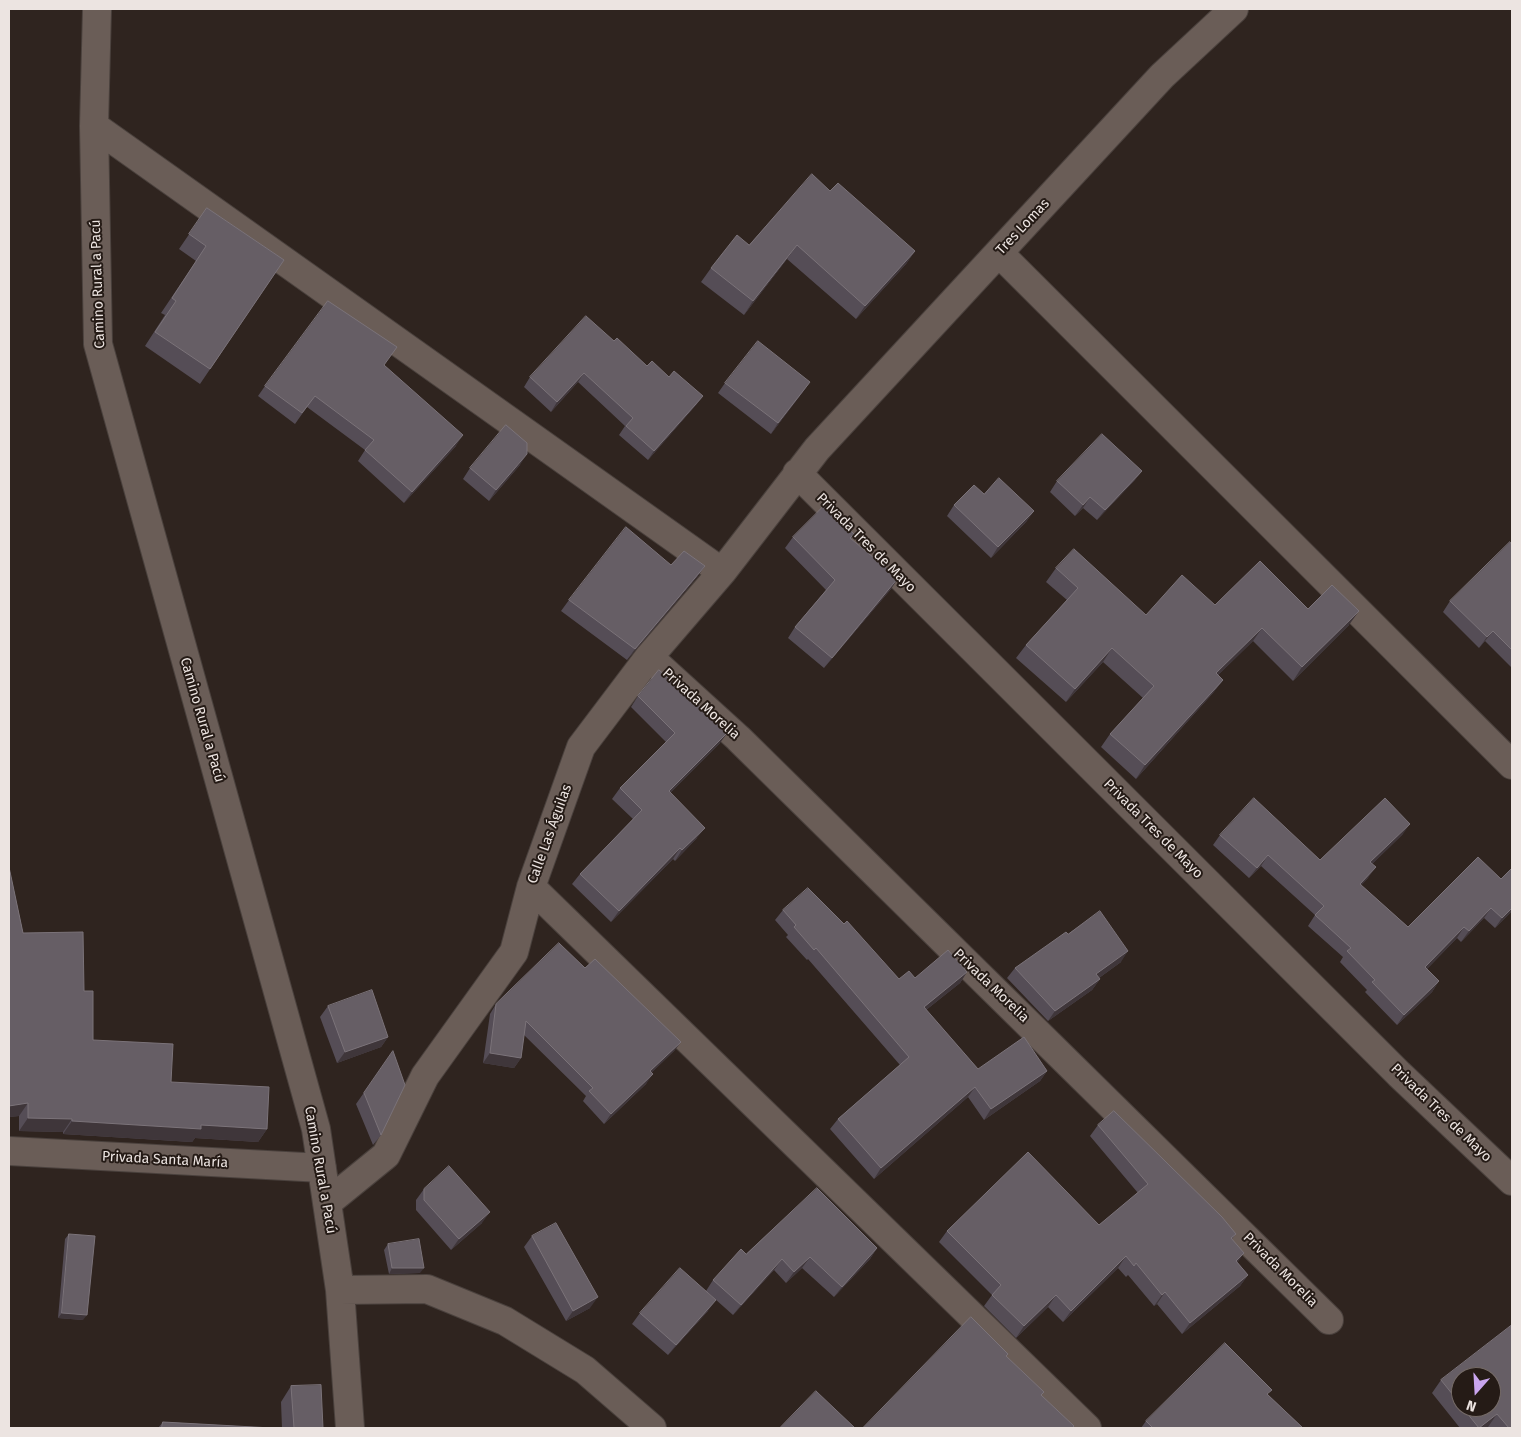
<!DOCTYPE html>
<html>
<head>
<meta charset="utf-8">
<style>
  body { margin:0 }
  #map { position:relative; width:1521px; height:1437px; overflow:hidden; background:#2f241f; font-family:"Fira Sans",sans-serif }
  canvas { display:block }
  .frame { position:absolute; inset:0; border:10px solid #ece4e1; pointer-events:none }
  .north { position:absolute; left:1451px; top:1367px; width:50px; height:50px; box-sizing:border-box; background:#251b16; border:1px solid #756b67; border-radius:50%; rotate:199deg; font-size:14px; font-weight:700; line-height:20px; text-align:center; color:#ece4e1 }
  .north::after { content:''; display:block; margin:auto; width:18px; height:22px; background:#c9a5ee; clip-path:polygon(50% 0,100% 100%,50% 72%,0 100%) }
</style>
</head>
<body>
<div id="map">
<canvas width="1521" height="1437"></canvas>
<div class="frame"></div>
<div class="north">N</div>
</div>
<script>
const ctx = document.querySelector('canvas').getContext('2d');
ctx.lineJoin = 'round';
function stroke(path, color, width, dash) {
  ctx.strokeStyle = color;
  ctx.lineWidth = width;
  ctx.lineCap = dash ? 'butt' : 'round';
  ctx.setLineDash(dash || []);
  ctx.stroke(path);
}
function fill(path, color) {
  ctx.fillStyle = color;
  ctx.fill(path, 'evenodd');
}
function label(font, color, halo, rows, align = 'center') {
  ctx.font = font + ' "Fira Sans",sans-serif';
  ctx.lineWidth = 4;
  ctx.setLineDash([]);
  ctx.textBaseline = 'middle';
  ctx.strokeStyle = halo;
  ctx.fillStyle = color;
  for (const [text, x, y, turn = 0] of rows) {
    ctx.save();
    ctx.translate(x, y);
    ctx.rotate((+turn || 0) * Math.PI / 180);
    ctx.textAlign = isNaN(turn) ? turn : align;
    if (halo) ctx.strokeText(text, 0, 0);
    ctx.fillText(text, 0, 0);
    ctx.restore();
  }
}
const minor = new Path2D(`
  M 97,9 L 94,126 L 98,344 L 316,1129 L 340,1290 L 350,1428
  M 94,126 L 722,572
  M 999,253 L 1512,765
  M 797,473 L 1399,1074 L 1512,1181
  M 649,657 L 738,738 L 1329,1320
  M 531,887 L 1087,1428
  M 9,1151 L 322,1168
  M 327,1203 L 386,1155 L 425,1076 L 514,952 L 531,887 L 581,747 L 649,657 L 722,572 L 817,449 L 1162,76 L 1234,9
  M 340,1290 L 427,1289 L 505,1321 L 585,1370 L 652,1428`);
stroke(minor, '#4a413d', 30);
stroke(minor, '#6a5d57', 28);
fill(new Path2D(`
  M 830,191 L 915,251 L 906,264 L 856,319 L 787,259 L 744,315 L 701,282 L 711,268 L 749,245 Z
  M 207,208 L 284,260 L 200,384 L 145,346 L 165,315 L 161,313 L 196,261 L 179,249 Z
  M 614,341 L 647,366 L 669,377 L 703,396 L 696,405 L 648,460 L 619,435 L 625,426 L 578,382 L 551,412 L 524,387 L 530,377 Z
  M 384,365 L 456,446 L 404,503 L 358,461 L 365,450 L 307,407 L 295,424 L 258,396 L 265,386 Z
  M 810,382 L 771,434 L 718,393 L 725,383 Z
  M 520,465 L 489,501 L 463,479 L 470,468 Z
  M 1142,471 L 1134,481 L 1097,520 L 1083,508 L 1075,516 L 1050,492 L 1057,481 Z
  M 984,494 L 1034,511 L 1026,522 L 991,558 L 947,516 L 954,505 Z
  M 854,534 L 851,539 L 898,578 L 891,589 L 824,668 L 788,638 L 795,627 L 826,590 L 785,548 L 793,537 Z
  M 1512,545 L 1512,668 L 1485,641 L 1479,648 L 1443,612 L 1450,601 Z
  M 671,565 L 705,566 L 697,577 L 627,660 L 561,611 L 569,600 Z
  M 1056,568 L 1146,615 L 1215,605 L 1308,609 L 1349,625 L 1293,681 L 1253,641 L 1218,675 L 1223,680 L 1213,693 L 1136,779 L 1101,747 L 1110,734 L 1143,698 L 1103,662 L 1066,702 L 1016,658 L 1026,645 L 1067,600 L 1046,582 Z
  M 638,696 L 720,743 L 670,793 L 697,838 L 675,861 L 673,859 L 611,922 L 572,884 L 580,874 L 633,819 L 612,799 L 620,788 L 666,742 L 631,707 Z
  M 1403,834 L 1372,864 L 1368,878 L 1361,885 L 1408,927 L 1478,857 L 1512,911 L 1495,928 L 1484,918 L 1461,942 L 1457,938 L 1427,969 L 1439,981 L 1432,992 L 1397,1025 L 1365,992 L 1367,990 L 1340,962 L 1343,957 L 1308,926 L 1315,915 L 1261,866 L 1249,878 L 1213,845 L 1220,835 L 1320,860 Z
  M 9,867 L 23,933 L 84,991 L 93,1040 L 171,1082 L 267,1129 L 258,1142 L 195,1138 L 192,1142 L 63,1134 L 63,1132 L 19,1131 L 19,1116 L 9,1117 Z
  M 783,910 L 844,924 L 899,979 L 967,972 L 960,983 L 926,1010 L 978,1069 L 1047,1071 L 1040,1081 L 984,1120 L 968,1097 L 874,1179 L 830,1129 L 838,1119 L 900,1065 L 808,959 L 807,960 L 786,937 L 788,935 L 775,920 Z
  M 1068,934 L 1121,962 L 1099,978 L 1100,979 L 1092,990 L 1048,1021 L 1007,978 L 1015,968 Z
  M 585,968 L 681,1042 L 674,1051 L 651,1073 L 646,1084 L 604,1124 L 583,1101 L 586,1096 L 524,1035 L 521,1058 L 514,1068 L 483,1063 L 490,1014 L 496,1004 Z
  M 328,1006 L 388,1037 L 381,1047 L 337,1063 L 320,1017 Z
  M 393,1051 L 381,1135 L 373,1145 L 356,1104 Z
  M 1098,1125 L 1236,1234 L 1232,1239 L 1238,1263 L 1248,1275 L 1240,1286 L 1182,1334 L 1157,1304 L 1154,1306 L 1128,1275 L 1126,1277 L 1118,1268 L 1063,1322 L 1048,1307 L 1016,1338 L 984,1306 L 992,1295 L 939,1242 L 947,1231 L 1099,1225 L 1138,1193 L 1090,1136 Z
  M 424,1189 L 482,1223 L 451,1250 L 416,1210 L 416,1200 Z
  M 69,1234 L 83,1320 L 58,1318 L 65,1239 Z
  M 532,1236 L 590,1308 L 566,1321 L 524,1247 Z
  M 388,1244 L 420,1273 L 389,1274 L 384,1250 Z
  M 877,1248 L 870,1259 L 834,1297 L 802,1268 L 786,1283 L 774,1270 L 733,1315 L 706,1291 L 713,1280 L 746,1254 Z
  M 708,1311 L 668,1355 L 632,1324 L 640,1313 Z
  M 1512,1325 L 1512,1428 L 1489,1428 L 1488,1427 L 1487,1428 L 1460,1428 L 1432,1393 L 1441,1380 ZM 1461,1377 L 1491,1407 L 1461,1407 Z
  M 291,1386 L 323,1428 L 282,1428 L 281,1402 Z
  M 1268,1395 L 1303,1428 L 1141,1428 L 1146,1421 Z
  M 163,1422 L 272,1428 L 158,1428 Z`), '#554d56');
fill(new Path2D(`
  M 797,245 L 787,259 L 744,315 L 753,301 Z
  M 915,251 L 906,264 L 856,319 L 865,306 Z
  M 584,373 L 578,382 L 551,412 L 557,402 Z
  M 810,382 L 803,392 L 771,434 L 778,423 Z
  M 703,396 L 696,405 L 648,460 L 654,451 Z
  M 463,435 L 456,446 L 404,503 L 412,492 Z
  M 527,454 L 520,465 L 489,501 L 496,490 Z
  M 1142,471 L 1134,481 L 1097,520 L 1105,510 Z
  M 1090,497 L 1083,508 L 1075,516 L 1083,505 Z
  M 1034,511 L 1026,522 L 991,558 L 998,547 Z
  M 705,566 L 697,577 L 627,660 L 635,649 Z
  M 898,578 L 891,589 L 824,668 L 832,658 Z
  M 1359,611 L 1349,625 L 1293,681 L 1302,667 Z
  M 1262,628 L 1253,641 L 1206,687 L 1216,673 Z
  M 1493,631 L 1485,641 L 1479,648 L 1487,637 Z
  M 1112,648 L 1103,662 L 1066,702 L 1075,689 Z
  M 1223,680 L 1213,693 L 1136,779 L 1145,765 Z
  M 728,732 L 720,743 L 661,802 L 669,791 Z
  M 1410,824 L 1403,834 L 1363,873 L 1370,862 Z
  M 705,828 L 697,838 L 675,861 L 682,850 Z
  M 680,848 L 673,859 L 611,922 L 619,911 Z
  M 1268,855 L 1261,866 L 1249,878 L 1257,868 Z
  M 1376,867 L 1368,878 L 1353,895 L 1360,884 Z
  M 1491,908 L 1484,918 L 1461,942 L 1469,931 Z
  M 1512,908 L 1512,911 L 1495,928 L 1502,918 Z
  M 1464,927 L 1457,938 L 1418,978 L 1425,967 Z
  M 1128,951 L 1121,962 L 1089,985 L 1096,974 Z
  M 967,972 L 960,983 L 917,1017 L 924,1007 Z
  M 1100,979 L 1092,990 L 1048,1021 L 1055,1011 Z
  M 1439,981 L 1432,992 L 1397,1025 L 1404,1015 Z
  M 388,1037 L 381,1047 L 337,1063 L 345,1052 Z
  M 681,1042 L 674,1051 L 643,1081 L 650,1071 Z
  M 490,1053 L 521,1058 L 514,1068 L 483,1063 Z
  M 1047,1071 L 1040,1081 L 984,1120 L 991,1109 Z
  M 653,1074 L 646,1084 L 604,1124 L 611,1114 Z
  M 975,1087 L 968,1097 L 874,1179 L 881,1168 Z
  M 28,1103 L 19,1116 L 9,1117 L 9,1106 Z
  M 28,1118 L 72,1119 L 63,1132 L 19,1131 Z
  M 72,1121 L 201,1125 L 267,1129 L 258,1142 L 195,1138 L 192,1142 L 63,1134 Z
  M 490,1212 L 482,1223 L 451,1250 L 459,1239 Z
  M 877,1248 L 870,1259 L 834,1297 L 842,1287 Z
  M 1244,1253 L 1236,1265 L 1236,1261 Z
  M 1126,1256 L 1118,1268 L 1063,1322 L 1071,1311 Z
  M 810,1257 L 802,1268 L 786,1283 L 794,1272 Z
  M 782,1259 L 774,1270 L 733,1315 L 741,1305 Z
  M 392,1268 L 424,1268 L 420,1273 L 389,1274 Z
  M 1248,1275 L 1240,1286 L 1182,1334 L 1190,1323 Z
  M 1165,1292 L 1157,1304 L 1154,1306 L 1162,1295 Z
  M 1056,1295 L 1048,1307 L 1016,1338 L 1024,1326 Z
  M 598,1297 L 590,1308 L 566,1321 L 573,1311 Z
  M 716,1300 L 708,1311 L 668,1355 L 676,1345 Z
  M 62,1313 L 87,1315 L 83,1320 L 58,1318 Z
  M 1497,1414 L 1488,1427 L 1487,1428 L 1479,1428 Z`), '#3f363a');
const building = new Path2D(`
  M 812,174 L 830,191 L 838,183 L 915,251 L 865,306 L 797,245 L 753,301 L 711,268 L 737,235 L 749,245 Z
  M 207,208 L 284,260 L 210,369 L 155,332 L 176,301 L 172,298 L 206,246 L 189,234 Z
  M 328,301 L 397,347 L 384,365 L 463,435 L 412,492 L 365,450 L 374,440 L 315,396 L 302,413 L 265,386 Z
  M 586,316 L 614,341 L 617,338 L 647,366 L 652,361 L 669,377 L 674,371 L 703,396 L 654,451 L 626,426 L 633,418 L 584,373 L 557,402 L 530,377 Z
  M 758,341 L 810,382 L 778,423 L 725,383 Z
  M 506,425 L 527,443 L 527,454 L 496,490 L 470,468 Z
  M 1102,434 L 1142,471 L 1105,510 L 1090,497 L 1083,505 L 1057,481 Z
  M 999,478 L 1034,511 L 998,547 L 954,505 L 974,485 L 984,494 Z
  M 825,505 L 854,534 L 850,538 L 898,578 L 832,658 L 795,627 L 835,580 L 793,537 Z
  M 626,527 L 671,565 L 684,551 L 705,566 L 635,649 L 569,600 Z
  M 1510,542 L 1512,545 L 1512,650 L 1493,631 L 1487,637 L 1450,601 Z
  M 1074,549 L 1146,615 L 1182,575 L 1215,605 L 1260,561 L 1308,609 L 1332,585 L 1359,611 L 1302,667 L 1262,628 L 1216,673 L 1223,680 L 1145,765 L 1110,734 L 1154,686 L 1112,648 L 1075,689 L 1026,645 L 1078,588 L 1056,568 Z
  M 659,670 L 728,732 L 669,791 L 705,828 L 682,850 L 680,848 L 619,911 L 580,874 L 642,810 L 620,788 L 675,733 L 638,696 Z
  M 1254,798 L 1320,860 L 1385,798 L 1410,824 L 1370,862 L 1376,867 L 1360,884 L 1408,927 L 1478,857 L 1501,879 L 1512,868 L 1512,908 L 1502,918 L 1491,908 L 1469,931 L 1464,927 L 1425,967 L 1439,981 L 1404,1015 L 1372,982 L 1375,980 L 1347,951 L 1351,948 L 1315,915 L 1324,906 L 1268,855 L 1257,868 L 1220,835 Z
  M 9,867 L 23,933 L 83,932 L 84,991 L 93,991 L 93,1040 L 173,1044 L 171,1082 L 269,1087 L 267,1129 L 201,1125 L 201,1129 L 72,1121 L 72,1119 L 28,1118 L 28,1103 L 9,1106 Z
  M 808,888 L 844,924 L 847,921 L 899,979 L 909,971 L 915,978 L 948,950 L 967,972 L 924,1007 L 978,1069 L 1024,1037 L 1047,1071 L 991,1109 L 975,1087 L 881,1168 L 838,1119 L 909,1057 L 816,948 L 814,950 L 794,927 L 796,925 L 783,910 Z
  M 1100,911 L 1128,951 L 1096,974 L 1100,979 L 1055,1011 L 1015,968 L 1066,932 L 1068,934 Z
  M 559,943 L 585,968 L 595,959 L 681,1042 L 650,1071 L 653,1074 L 611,1114 L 589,1091 L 593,1088 L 526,1021 L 521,1058 L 490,1053 L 496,1004 Z
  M 372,990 L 388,1037 L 345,1052 L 328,1006 Z
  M 393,1051 L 405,1085 L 381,1135 L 364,1093 Z
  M 1114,1111 L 1222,1217 L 1236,1234 L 1231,1238 L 1244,1253 L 1236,1261 L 1248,1275 L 1190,1323 L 1165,1292 L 1162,1295 L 1136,1263 L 1134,1266 L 1126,1256 L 1071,1311 L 1056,1295 L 1024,1326 L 992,1295 L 1001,1285 L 947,1231 L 1028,1152 L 1099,1225 L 1148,1184 L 1098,1125 Z
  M 449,1166 L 490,1212 L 459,1239 L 424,1200 L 424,1189 Z
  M 817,1188 L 877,1248 L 842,1287 L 810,1257 L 794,1272 L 782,1259 L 741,1305 L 713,1280 L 741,1249 L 746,1254 Z
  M 556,1223 L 598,1297 L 573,1311 L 532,1236 Z
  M 69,1234 L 95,1236 L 87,1315 L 62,1313 Z
  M 419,1239 L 424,1268 L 392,1268 L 388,1244 Z
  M 680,1268 L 716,1300 L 676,1345 L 640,1313 Z
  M 971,1317 L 1008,1354 L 1006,1356 L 1044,1392 L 1041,1395 L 1074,1426 L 1072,1428 L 863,1428 Z
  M 1512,1325 L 1512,1428 L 1509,1428 L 1497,1414 L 1479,1428 L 1462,1407 L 1491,1407 L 1491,1377 L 1461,1377 L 1461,1405 L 1441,1380 Z
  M 1225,1343 L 1272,1390 L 1267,1394 L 1303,1428 L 1153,1428 L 1146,1421 Z
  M 321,1385 L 323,1428 L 294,1428 L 291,1386 Z
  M 816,1391 L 855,1428 L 780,1428 Z
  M 163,1422 L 272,1428 L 162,1428 Z`);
fill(building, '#665e65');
stroke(building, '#7b7379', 1);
label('14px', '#ece4e1', '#251b16', [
  ["Tres Lomas",1023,227,-47],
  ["Camino Rural a Pacú",98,284,-92],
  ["Privada Tres de Mayo",866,543,45],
  ["Privada Morelia",701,704,42],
  ["Camino Rural a Pacú",202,720,74],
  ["Privada Tres de Mayo",1153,829,45],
  ["Calle Las Águilas",550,834,-70],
  ["Privada Morelia",991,986,44],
  ["Privada Tres de Mayo",1441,1113,44],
  ["Privada Santa María",165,1160,3],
  ["Camino Rural a Pacú",320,1170,80],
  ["Privada Morelia",1280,1270,45]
]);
</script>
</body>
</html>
